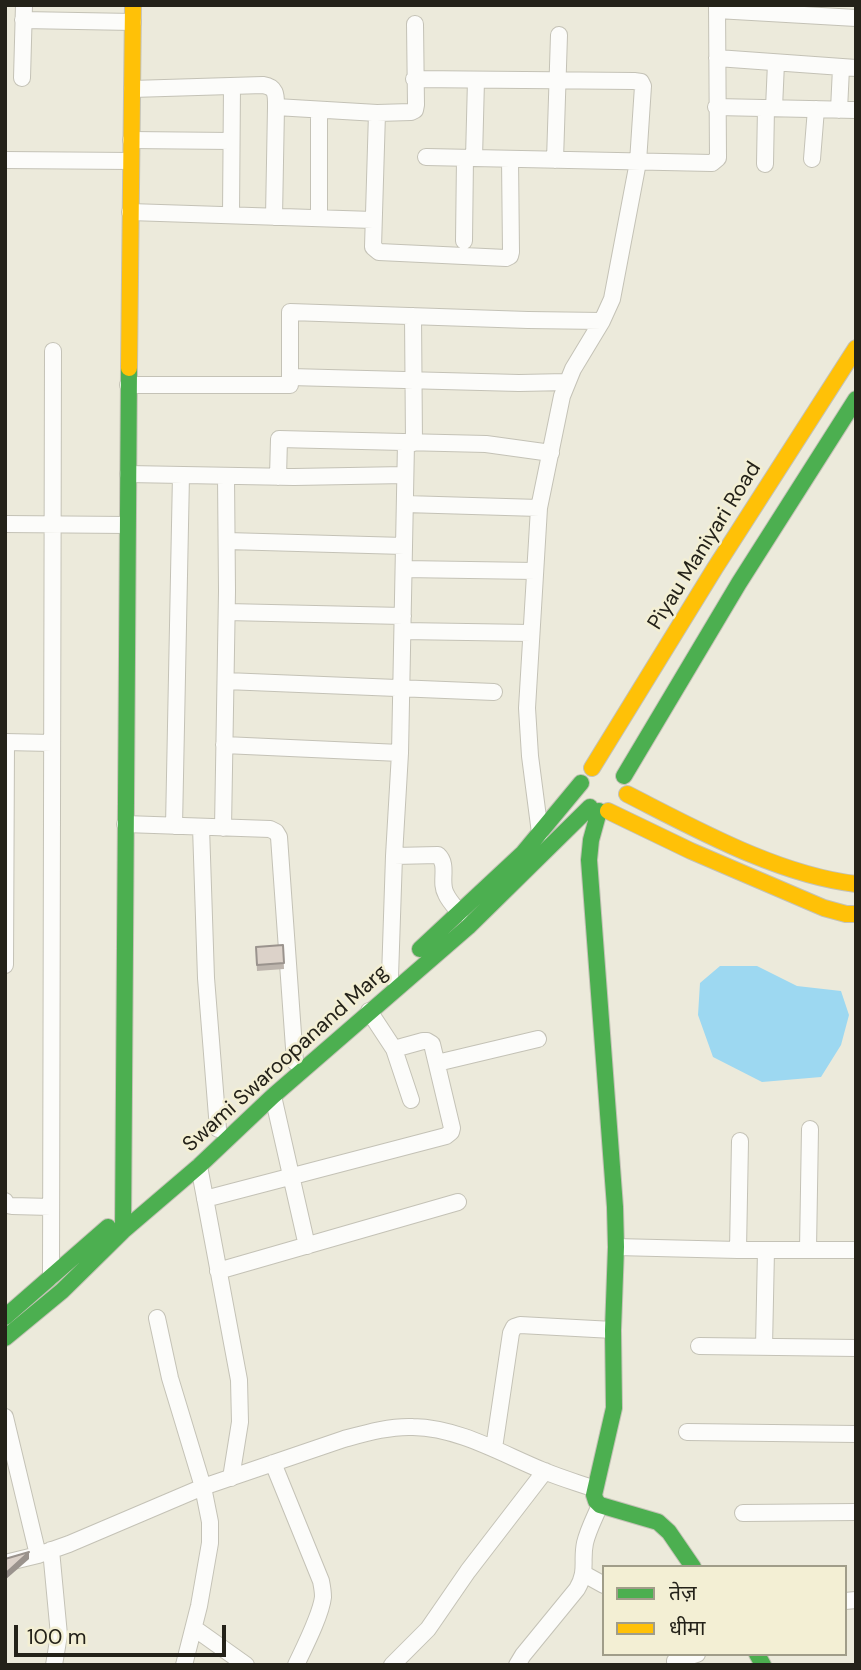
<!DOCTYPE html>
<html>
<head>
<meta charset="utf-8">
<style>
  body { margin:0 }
  #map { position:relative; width:861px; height:1670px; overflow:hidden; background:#eceadb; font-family:"DM Sans","Noto Sans Devanagari",sans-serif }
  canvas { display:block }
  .frame { position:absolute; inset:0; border:7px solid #242219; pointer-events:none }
  .legend { position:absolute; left:602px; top:1565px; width:245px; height:91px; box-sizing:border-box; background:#f3efd4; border:2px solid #a09d89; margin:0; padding:9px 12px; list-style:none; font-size:21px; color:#242219 }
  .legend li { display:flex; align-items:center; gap:14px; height:35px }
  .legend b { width:35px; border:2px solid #a09d89 }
  .scale { position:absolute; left:14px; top:1625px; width:212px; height:32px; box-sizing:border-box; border:4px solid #242219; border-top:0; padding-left:9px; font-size:21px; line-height:24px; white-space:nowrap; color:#242219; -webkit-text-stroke:5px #f3efd4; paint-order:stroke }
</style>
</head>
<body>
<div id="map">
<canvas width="861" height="1670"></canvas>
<div class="frame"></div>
<ul class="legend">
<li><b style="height:9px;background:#4caf50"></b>तेज़</li>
<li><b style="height:9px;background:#ffc107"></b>धीमा</li>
</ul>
<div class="scale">100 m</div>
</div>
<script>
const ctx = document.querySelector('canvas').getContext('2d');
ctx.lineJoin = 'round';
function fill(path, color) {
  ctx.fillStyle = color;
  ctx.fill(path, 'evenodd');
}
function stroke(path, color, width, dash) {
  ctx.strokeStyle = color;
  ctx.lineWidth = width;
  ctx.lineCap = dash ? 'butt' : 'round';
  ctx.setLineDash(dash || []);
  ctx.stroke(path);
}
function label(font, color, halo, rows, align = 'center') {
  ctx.font = font + ' "DM Sans",sans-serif';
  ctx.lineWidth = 5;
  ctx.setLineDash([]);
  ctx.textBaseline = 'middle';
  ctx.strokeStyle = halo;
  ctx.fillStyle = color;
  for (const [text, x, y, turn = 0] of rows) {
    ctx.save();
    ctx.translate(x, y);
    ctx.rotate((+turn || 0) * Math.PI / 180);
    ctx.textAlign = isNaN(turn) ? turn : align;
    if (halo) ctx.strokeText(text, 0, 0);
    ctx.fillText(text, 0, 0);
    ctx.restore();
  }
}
fill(new Path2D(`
  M 720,966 L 757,966 L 797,986 L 841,991 L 849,1015 L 841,1045 L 821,1077 L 762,1082 L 713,1057 L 698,1015 L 700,983 Z`), '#9dd8f1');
const street = new Path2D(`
  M 717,10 L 856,18
  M 23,20 L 133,22
  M 717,58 L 856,68
  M 22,78 L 24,5
  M 414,79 L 634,81 L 641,82 L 643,86 L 638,162 L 612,299 L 602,321 L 573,369 L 562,396 L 539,508 L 527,708 L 530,756 L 540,833
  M 132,89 L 263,85 C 277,87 276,96 276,107 L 377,113 L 411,112 L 415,110 L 416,105 L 415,24
  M 716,107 L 856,110
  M 774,108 L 776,63
  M 319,110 L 319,218
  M 839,110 L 841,68
  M 377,113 L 373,247 L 379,252 L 506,258 L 510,256 L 511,252 L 510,159
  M 131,140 L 231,141
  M 426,157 L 712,163 L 718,158 L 717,5
  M 474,158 L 476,80
  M 812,159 L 816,109
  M 5,160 L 131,161
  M 555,160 L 559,35
  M 765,164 L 766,108
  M 130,212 L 373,220
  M 231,215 L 232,86
  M 274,217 L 276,107
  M 464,241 L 465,158
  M 413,316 L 414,443
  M 290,377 L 519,383 L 567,382
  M 128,385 L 290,385 L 290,312 L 528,320 L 602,321
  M 128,474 L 294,477 L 405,475
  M 278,477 L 279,439 L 486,444 L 551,453
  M 405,504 L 539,508
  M 5,524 L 127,525
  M 227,541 L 404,546
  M 404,569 L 535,571
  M 227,612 L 403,616
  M 403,631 L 531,633
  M 226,681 L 494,692
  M 5,742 L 52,743
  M 224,745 L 400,753
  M 125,824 L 270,829 L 276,832 L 279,837 L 295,1062
  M 174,826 L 181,475
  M 201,827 L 206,978 L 218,1129
  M 223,828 L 227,591 L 226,476
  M 394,856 L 438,855 C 449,865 439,882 446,894 C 449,901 455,907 460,913
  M 5,965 L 6,742
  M 390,977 L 394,856 L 400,753 L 406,443
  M 369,1011 L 394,1049 L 411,1100
  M 437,1063 L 538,1039
  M 273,1096 L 307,1246
  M 199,1166 L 239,1380 L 240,1422 L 231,1478
  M 205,1199 L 446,1136 L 451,1132 L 452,1128 L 432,1044 L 427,1041 L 423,1041 L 394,1049
  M 5,1201 L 7,1205 L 12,1206 L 51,1207
  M 616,1247 L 738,1250 L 856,1250
  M 808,1249 L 810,1129
  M 738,1250 L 740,1141
  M 218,1271 L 458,1202
  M 51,1277 L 53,351
  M 157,1318 L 170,1378 L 203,1487 L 210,1522 L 210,1543 L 199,1606 L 184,1665
  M 699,1346 L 856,1348
  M 764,1347 L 766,1250
  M 5,1417 L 38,1555
  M 687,1432 L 856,1434
  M 494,1448 L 511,1333 L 514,1327 L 520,1325 L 613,1330
  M 273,1463 L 321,1581 C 322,1586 323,1592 323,1597 C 321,1615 304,1648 296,1665
  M 743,1513 L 856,1512
  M 51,1550 L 59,1635 L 54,1665
  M 5,1563 L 38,1555 L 69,1544 L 203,1487 L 344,1439 C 366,1433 390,1426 413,1427 C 460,1428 502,1454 544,1471 C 561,1478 578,1483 595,1489
  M 584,1574 L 604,1585
  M 845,1601 L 856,1600
  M 194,1628 L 246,1665
  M 675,1661 L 697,1654
  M 392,1665 L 428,1629 L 468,1571 L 545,1471
  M 517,1665 L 523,1655 L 577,1589 C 588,1570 581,1562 585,1543 C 588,1530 595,1517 600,1505`);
const fast = new Path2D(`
  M 624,776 L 739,583 L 856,399
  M 599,811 L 591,840 L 589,860 L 615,1207 L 616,1247 L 613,1330 L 614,1408 L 594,1495 L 596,1501 L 600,1505 L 658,1522 L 669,1532 L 693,1567
  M 420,949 L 523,853 L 581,783
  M 123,1231 L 129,368
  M 5,1317 L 108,1227
  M 5,1338 L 62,1291 L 123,1231 L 199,1166 L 273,1096 L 468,927 L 590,807
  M 757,1654 L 763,1665`);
const slow = new Path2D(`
  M 129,368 L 133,5
  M 592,768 L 715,568 L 856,348
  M 627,794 C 696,829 778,875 856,884
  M 608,811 L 691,851 L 824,908 L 846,914 L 856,914`);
stroke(street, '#c4c2b6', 18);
stroke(fast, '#c4c2b6', 18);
stroke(slow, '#c4c2b6', 18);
stroke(street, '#fcfcfa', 16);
stroke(fast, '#4caf50', 16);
stroke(slow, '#ffc107', 16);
fill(new Path2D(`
  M 283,945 L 284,969 L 257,971 L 256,947 Z`), '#bdb5ad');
fill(new Path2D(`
  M 29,1552 L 29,1559 L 5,1580 L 5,1574 Z`), '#9a938d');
const building = new Path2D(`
  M 283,945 L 284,963 L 257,965 L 256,947 Z
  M 29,1552 L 5,1574 L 5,1559 Z`);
fill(building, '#dcd2c9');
stroke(building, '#9a938d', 2);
label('21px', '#242219', '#f3efd4', [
  ["Piyau Maniyari Road",705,546,-58],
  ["Swami Swaroopanand Marg",286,1059,-42]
]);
</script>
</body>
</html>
